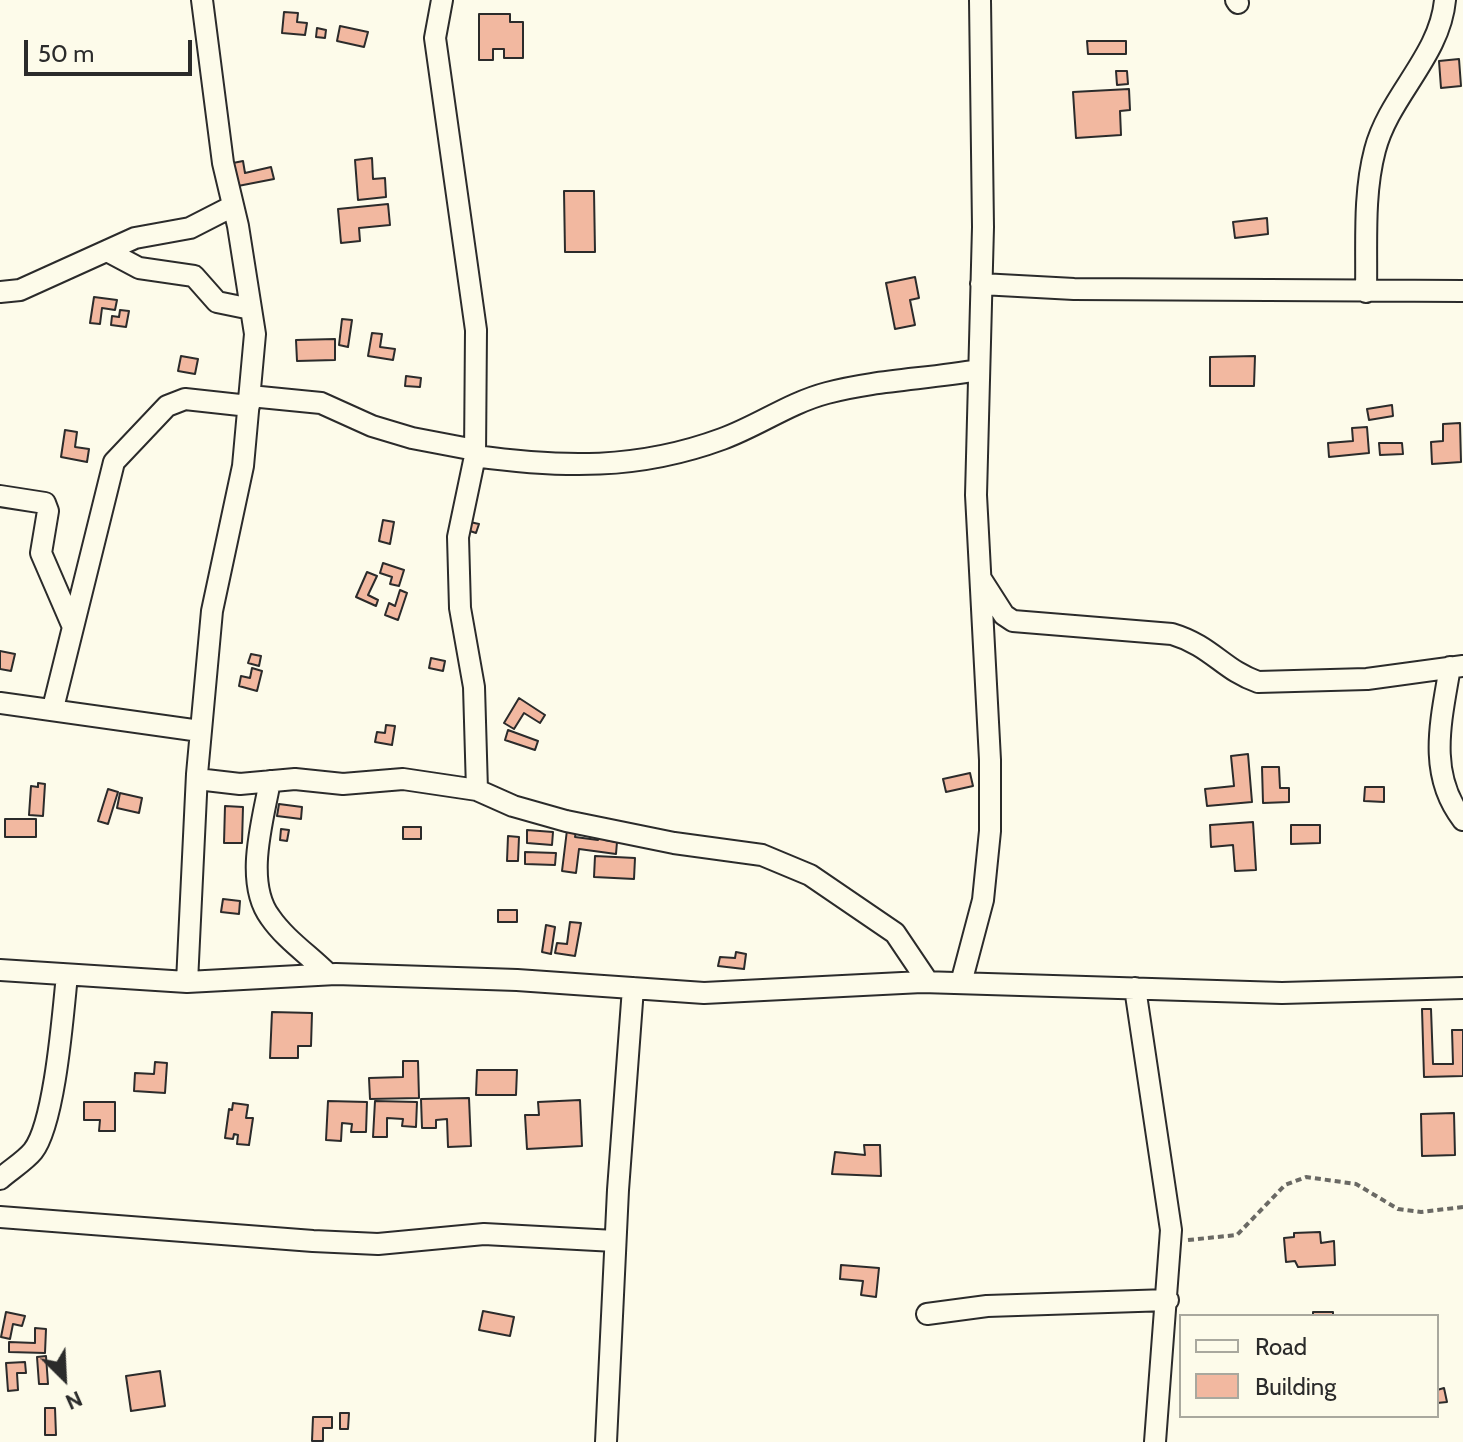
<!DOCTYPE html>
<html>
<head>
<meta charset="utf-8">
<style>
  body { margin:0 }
  #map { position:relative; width:1463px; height:1442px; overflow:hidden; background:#fdfbea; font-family:Cabin,sans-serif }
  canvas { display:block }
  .legend { position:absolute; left:1179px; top:1314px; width:260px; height:104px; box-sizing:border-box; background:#fdfbea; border:2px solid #a9a89e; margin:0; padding:10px 14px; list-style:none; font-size:24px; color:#2b2b2b }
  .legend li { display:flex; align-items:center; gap:16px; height:40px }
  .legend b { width:40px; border:2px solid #a9a89e }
  .north { position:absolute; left:24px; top:1338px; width:80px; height:80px; -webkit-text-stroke:6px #fdfbea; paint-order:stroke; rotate:156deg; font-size:22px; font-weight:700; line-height:32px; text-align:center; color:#2b2b2b }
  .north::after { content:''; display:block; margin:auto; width:28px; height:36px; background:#2b2b2b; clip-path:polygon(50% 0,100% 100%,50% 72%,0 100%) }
  .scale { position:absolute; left:24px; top:40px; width:168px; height:36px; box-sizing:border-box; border:4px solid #2b2b2b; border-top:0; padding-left:10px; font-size:24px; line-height:28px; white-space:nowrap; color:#2b2b2b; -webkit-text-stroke:6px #fdfbea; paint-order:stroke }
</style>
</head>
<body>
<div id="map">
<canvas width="1463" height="1442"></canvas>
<ul class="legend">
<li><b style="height:10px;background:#fdfbea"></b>Road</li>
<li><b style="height:22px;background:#f2b8a0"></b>Building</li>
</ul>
<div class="north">N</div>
<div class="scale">50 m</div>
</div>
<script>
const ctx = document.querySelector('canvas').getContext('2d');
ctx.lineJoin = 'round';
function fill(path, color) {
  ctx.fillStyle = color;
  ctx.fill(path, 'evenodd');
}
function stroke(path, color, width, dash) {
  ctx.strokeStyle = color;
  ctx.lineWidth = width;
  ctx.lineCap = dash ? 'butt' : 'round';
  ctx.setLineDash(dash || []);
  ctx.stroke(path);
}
const building = new Path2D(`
  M 284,12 L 298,13 L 297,22 L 307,23 L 305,35 L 282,33 Z
  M 479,14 L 510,14 L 510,22 L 523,22 L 523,58 L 504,58 L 504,49 L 493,49 L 493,60 L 479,60 Z
  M 340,26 L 368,32 L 364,47 L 337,41 Z
  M 317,28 L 326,30 L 325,38 L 316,37 Z
  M 1087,41 L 1126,41 L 1126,54 L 1088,54 Z
  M 1459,59 L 1461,86 L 1441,88 L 1439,61 Z
  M 1116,71 L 1127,71 L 1128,84 L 1117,85 Z
  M 1129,89 L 1130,110 L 1120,111 L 1121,135 L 1076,138 L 1073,92 Z
  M 372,158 L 373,179 L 385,178 L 386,197 L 358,200 L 355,160 Z
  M 243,161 L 245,173 L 271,167 L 274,179 L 238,186 L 233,163 Z
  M 564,191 L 594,191 L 595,252 L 565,252 Z
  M 388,204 L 390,225 L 359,228 L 360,241 L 341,243 L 338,209 Z
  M 1267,218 L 1268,234 L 1235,238 L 1233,222 Z
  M 915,277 L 919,298 L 910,300 L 915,325 L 895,329 L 886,283 Z
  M 94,297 L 117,300 L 115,310 L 102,308 L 100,324 L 90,323 Z
  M 120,310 L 129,311 L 126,327 L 111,325 L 112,316 L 119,317 Z
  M 342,319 L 352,320 L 348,347 L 339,345 Z
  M 372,333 L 382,334 L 380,347 L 395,349 L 393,360 L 368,356 Z
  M 335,339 L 335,360 L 297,361 L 296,340 Z
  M 181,356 L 198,359 L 195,374 L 178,371 Z
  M 1255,356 L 1254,386 L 1210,386 L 1210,357 Z
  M 406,376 L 421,378 L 420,387 L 405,386 Z
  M 1392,405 L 1393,416 L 1369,420 L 1367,409 Z
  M 1460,423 L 1461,462 L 1432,464 L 1431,442 L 1443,441 L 1443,424 Z
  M 1367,427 L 1369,453 L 1329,457 L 1328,443 L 1353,441 L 1352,428 Z
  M 65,430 L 77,432 L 75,447 L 89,449 L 87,462 L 61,457 Z
  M 1379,443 L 1402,443 L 1403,454 L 1380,455 Z
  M 383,520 L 394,522 L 390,544 L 379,541 Z
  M 470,522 L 479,524 L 476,533 L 467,530 Z
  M 383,563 L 404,570 L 399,586 L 390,584 L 392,577 L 380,573 Z
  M 367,572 L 377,576 L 368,595 L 378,600 L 376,606 L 356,597 Z
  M 400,590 L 407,593 L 398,620 L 385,615 L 389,603 L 395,606 Z
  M 0,651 L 15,654 L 11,671 L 0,669 Z
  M 251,654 L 261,656 L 259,666 L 248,663 Z
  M 431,658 L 445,661 L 443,671 L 429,668 Z
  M 252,668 L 262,671 L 257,691 L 239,686 L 241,676 L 250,678 Z
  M 519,698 L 545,715 L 540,723 L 524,713 L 514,729 L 504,723 Z
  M 386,725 L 395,726 L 392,745 L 375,742 L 377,732 L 385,733 Z
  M 508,730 L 538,741 L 535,750 L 505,740 Z
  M 1248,754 L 1252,802 L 1207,806 L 1205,789 L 1234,786 L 1231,756 Z
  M 1262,767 L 1279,767 L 1280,788 L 1289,788 L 1289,802 L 1263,803 Z
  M 970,773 L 973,786 L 946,792 L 943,779 Z
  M 38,783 L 45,784 L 43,816 L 29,815 L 31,786 L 38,787 Z
  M 1365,787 L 1384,787 L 1384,802 L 1364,801 Z
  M 108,789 L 118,792 L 108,824 L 98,821 Z
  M 120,793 L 142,798 L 139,813 L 117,808 Z
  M 279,804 L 302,807 L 301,819 L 277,816 Z
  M 225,806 L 243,807 L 242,843 L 224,843 Z
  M 5,819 L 36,819 L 36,837 L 5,837 Z
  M 1253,822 L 1256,870 L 1235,871 L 1233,845 L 1211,847 L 1210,825 Z
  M 1291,825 L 1320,825 L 1320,843 L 1291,844 Z
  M 403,827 L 421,827 L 421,839 L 403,839 Z
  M 281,829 L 289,830 L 287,841 L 280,840 Z
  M 527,830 L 553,832 L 552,845 L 527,843 Z
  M 567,830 L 576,832 L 575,837 L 598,840 L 600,831 L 606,832 L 605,840 L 617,842 L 616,854 L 579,849 L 576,873 L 562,871 Z
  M 508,836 L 519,837 L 518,861 L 507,861 Z
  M 525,852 L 556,853 L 555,865 L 525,864 Z
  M 595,856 L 635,858 L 634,879 L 594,877 Z
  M 223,899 L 240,901 L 239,914 L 221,912 Z
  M 498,910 L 517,910 L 517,922 L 498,922 Z
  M 570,922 L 581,923 L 575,956 L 555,953 L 557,943 L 567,944 Z
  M 546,925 L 555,927 L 551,954 L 542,952 Z
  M 736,952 L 746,954 L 744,969 L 718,966 L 720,957 L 735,958 Z
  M 1422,1009 L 1431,1009 L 1433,1064 L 1453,1064 L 1452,1030 L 1463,1030 L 1463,1076 L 1424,1077 Z
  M 272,1012 L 312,1013 L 311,1046 L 298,1046 L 298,1058 L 270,1058 Z
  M 403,1061 L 418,1061 L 419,1098 L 370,1099 L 369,1078 L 403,1077 Z
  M 155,1062 L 167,1063 L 165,1093 L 134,1091 L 135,1073 L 154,1074 Z
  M 477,1070 L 517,1070 L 516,1095 L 476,1095 Z
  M 469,1098 L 471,1146 L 448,1147 L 447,1119 L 436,1120 L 436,1128 L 422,1128 L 421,1099 Z
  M 580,1100 L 582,1146 L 527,1149 L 525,1115 L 539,1115 L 538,1102 Z
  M 328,1101 L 367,1102 L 366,1132 L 351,1132 L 352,1124 L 342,1123 L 341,1141 L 326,1140 Z
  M 375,1101 L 417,1102 L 416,1127 L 402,1126 L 403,1119 L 387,1118 L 387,1137 L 373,1137 Z
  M 84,1102 L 115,1102 L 115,1131 L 99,1131 L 100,1120 L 84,1120 Z
  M 233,1103 L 248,1105 L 246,1118 L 253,1118 L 249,1145 L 237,1144 L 238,1135 L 234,1134 L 233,1139 L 225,1138 L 229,1109 L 232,1110 Z
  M 1454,1113 L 1455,1155 L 1422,1156 L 1421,1114 Z
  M 864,1145 L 880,1145 L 881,1176 L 832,1174 L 835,1152 L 865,1155 Z
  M 1320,1232 L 1321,1243 L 1334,1241 L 1335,1265 L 1298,1267 L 1295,1261 L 1286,1262 L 1284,1238 L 1294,1237 L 1294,1233 Z
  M 841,1265 L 879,1268 L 876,1297 L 861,1295 L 863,1281 L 840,1279 Z
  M 483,1311 L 514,1317 L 510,1336 L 479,1330 Z
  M 6,1312 L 25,1316 L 22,1326 L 13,1324 L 10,1339 L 1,1337 Z
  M 1313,1312 L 1333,1312 L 1333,1316 L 1313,1316 Z
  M 35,1328 L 46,1329 L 45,1353 L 9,1352 L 9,1342 L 35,1343 Z
  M 46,1356 L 48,1384 L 39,1384 L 37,1357 Z
  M 25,1362 L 26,1373 L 17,1373 L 18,1390 L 8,1391 L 6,1363 Z
  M 160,1371 L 165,1406 L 131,1411 L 126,1376 Z
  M 1444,1388 L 1447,1402 L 1437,1403 L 1437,1390 Z
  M 45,1408 L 55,1408 L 56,1435 L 45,1435 Z
  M 340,1413 L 349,1413 L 348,1429 L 340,1429 Z
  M 313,1417 L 332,1417 L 332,1428 L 323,1428 L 323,1441 L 312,1441 Z`);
fill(building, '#f2b8a0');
stroke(building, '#2b2b2b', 2);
const street = new Path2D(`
  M 442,0 L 435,38 L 476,330 L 475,456 L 458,537 L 460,608 L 474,687 L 477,790
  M 1236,0 L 1238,3
  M 107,251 L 139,268 L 194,276 L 217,302 L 251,309
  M 981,284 L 1074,289 L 1463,291
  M 0,292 L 20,290 L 135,238 L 190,228 L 233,206
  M 1366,292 C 1367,245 1363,195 1375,150 C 1389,96 1440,56 1445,0
  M 250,396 L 321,403 L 372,426 L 412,438 L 475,450
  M 475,456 C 562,468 638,470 722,439 C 758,426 789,403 827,393 C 875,380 929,379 978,370
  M 0,496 L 45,503 L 48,511 L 41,553 L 73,627
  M 981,579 L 1004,615 L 1013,621 L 1172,634 C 1212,646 1223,670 1258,682 L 1367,679 L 1463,666
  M 1450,667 C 1441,721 1427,774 1463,820
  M 0,703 L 200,731
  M 53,708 L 114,462 L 167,406 L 185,399 L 249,406
  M 197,779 L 240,784 L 295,779 L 343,784 L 403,779 L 477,790 L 513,806 L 566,821 L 674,843 L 762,855 L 810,875 L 895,933 L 928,982
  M 270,781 C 263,820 244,882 270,917 C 285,939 309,955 328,974
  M 0,970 L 187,982 L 336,974 L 517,980 L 704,993 L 922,982 L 1282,993 L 1463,988
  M 187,982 L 197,774 L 212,611 L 243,466 L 255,334 L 238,226 L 223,163 L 202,0
  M 961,983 L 983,900 L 990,831 L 990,760 L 976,495 L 983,227 L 980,0
  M 1135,988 L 1171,1230 L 1155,1442
  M 0,1179 C 10,1170 25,1161 33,1151 C 55,1123 63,1013 67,975
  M 0,1217 L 313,1241 L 378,1244 L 484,1234 L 615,1241
  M 927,1314 L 987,1306 L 1168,1300
  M 606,1442 L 618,1190 L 633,988`);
stroke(street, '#2b2b2b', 24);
stroke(new Path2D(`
  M 1188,1240 L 1237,1235 L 1285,1185 L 1306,1177 L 1356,1184 L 1398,1209 L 1421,1212 L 1463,1207`), '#6a6964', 4, [6, 4]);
stroke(street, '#fdfbea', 20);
</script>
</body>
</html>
